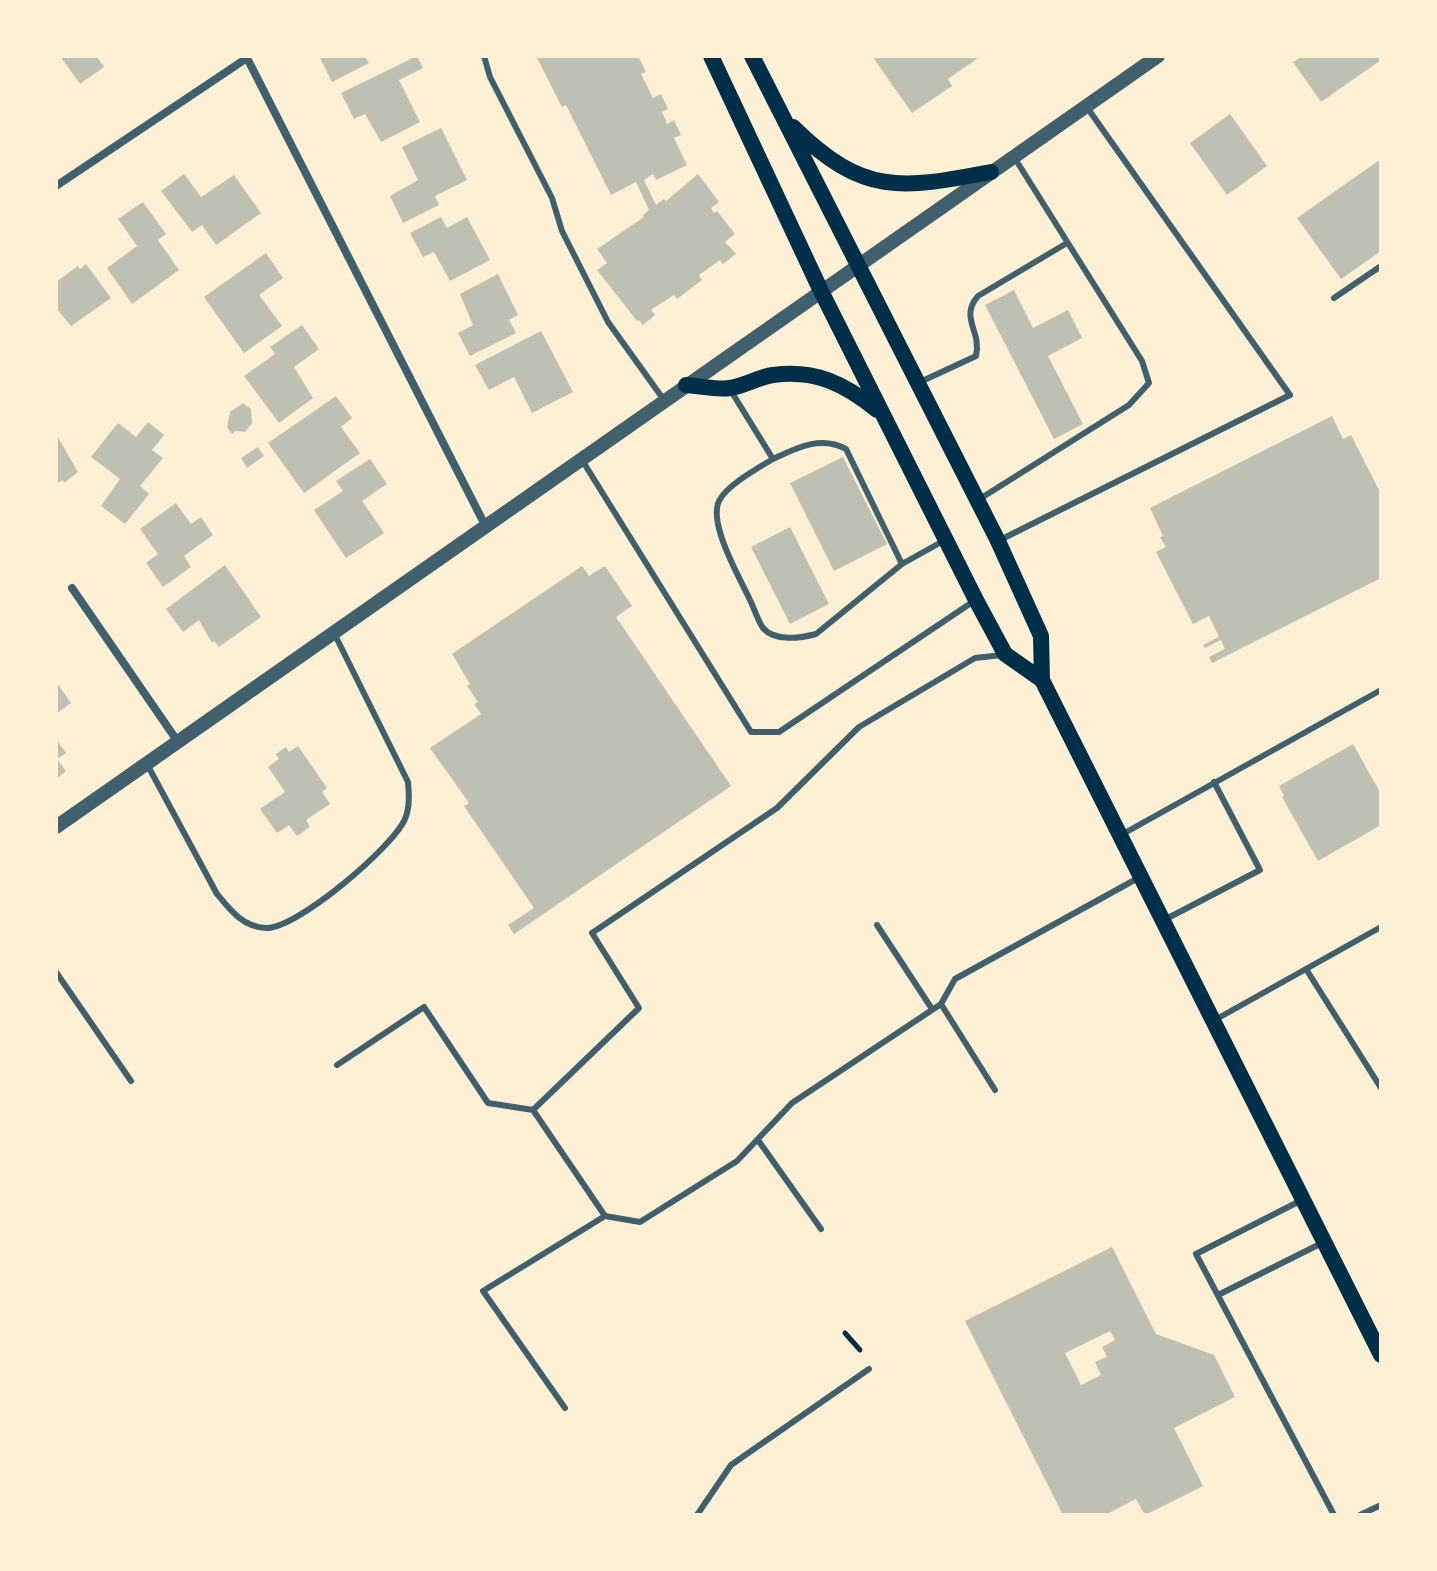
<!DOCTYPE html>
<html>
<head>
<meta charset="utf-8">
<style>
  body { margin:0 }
  #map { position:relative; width:1437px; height:1571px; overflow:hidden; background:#fdf0d5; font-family:Mulish,sans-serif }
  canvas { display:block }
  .frame { position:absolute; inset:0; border:58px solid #fdf0d5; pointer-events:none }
</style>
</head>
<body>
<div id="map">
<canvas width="1437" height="1571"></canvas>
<div class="frame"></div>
</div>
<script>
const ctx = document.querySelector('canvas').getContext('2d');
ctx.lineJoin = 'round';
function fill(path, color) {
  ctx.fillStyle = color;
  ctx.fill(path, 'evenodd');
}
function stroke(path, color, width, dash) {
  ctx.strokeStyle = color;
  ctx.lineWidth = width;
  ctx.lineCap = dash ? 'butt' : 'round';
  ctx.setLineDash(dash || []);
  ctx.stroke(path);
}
fill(new Path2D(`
  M 60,56 L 96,56 L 104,67 L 80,84 Z
  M 319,56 L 365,56 L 369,63 L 332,82 Z
  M 417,56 L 423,68 L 399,80 L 420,122 L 381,142 L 365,114 L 354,119 L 341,93 Z
  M 536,56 L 638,56 L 646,72 L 641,74 L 653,98 L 661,94 L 668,109 L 662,112 L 667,124 L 674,120 L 681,135 L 674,138 L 687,165 L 656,180 L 653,174 L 644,180 L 656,205 L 664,199 L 666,201 L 698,174 L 719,202 L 711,208 L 714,213 L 717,211 L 735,234 L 725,242 L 736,254 L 723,264 L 720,260 L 699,275 L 702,280 L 677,299 L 674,295 L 651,310 L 655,315 L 643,325 L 639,320 L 637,321 L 597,270 L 607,263 L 597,249 L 644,217 L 643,215 L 649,210 L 636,182 L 611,195 L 566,105 L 562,107 Z
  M 872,56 L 981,56 L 948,79 L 952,86 L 912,113 Z
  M 1303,56 L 1381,56 L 1381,60 L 1321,102 L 1293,62 Z
  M 1230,114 L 1267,166 L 1227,195 L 1190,143 Z
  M 441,128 L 467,180 L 435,196 L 439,205 L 403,223 L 390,196 L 418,180 L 402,147 Z
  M 1381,159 L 1381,251 L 1341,279 L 1297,218 Z
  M 184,174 L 201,197 L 234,175 L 261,213 L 216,245 L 202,225 L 192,232 L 161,191 Z
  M 143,202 L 166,234 L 158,240 L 179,270 L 132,304 L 107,268 L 137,246 L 118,219 Z
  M 441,217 L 447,228 L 467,217 L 490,260 L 450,281 L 434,252 L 423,257 L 410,233 Z
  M 266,253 L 283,278 L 259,295 L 282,326 L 244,353 L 204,297 Z
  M 86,264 L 111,298 L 71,326 L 56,308 L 56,282 L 78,266 L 80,269 Z
  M 498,274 L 518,315 L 509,320 L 516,333 L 470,356 L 458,333 L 473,325 L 460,294 Z
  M 1014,290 L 1033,328 L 1068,310 L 1082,338 L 1048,356 L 1083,424 L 1054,439 L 985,305 Z
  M 302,325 L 319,349 L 294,367 L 313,398 L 279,423 L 244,376 L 275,354 L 270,347 Z
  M 541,331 L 573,392 L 532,413 L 514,377 L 489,390 L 475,365 Z
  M 336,396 L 352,418 L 341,427 L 360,453 L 304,493 L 268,443 Z
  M 243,403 L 251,409 L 252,423 L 245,432 L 235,431 L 232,434 L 227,427 L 230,412 Z
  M 1332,416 L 1343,439 L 1351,435 L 1381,494 L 1381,578 L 1212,663 L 1209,657 L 1225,649 L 1221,640 L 1205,648 L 1203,645 L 1219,637 L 1209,616 L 1193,624 L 1156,552 L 1166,547 L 1160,537 L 1163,536 L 1150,508 Z
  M 148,422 L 164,435 L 152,450 L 163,458 L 140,486 L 149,494 L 125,524 L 101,506 L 120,479 L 91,457 L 118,423 L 136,437 Z
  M 56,434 L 78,472 L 64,483 L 63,480 L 56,484 Z
  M 258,447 L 264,456 L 247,468 L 241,458 Z
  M 843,457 L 887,544 L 834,571 L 790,483 Z
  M 370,459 L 387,484 L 362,501 L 384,533 L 346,558 L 314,510 L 343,491 L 336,481 Z
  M 176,503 L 191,524 L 201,517 L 213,535 L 184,556 L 191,567 L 163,587 L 146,563 L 158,554 L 140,529 Z
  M 790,527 L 829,604 L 790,624 L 751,547 Z
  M 225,565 L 261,617 L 219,647 L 214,641 L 212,643 L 199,620 L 183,632 L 166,609 Z
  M 582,566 L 589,576 L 605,566 L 632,606 L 616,617 L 731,786 L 514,934 L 508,925 L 534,908 L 464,806 L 469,803 L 430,748 L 481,714 L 474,704 L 478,702 L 467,686 L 470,684 L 452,654 Z
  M 56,682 L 71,703 L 56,714 Z
  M 56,739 L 66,753 L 57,759 L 66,771 L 56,779 Z
  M 1353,744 L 1381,794 L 1381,825 L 1318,861 L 1282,797 L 1284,796 L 1279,786 Z
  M 298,746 L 327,788 L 322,792 L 330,804 L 306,820 L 310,827 L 297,836 L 289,825 L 277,833 L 260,809 L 285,792 L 268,767 L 279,759 L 276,754 L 286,747 L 289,752 Z
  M 1112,1247 L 1156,1334 L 1214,1355 L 1235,1397 L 1174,1428 L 1203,1486 L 1145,1515 L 1136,1499 L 1105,1515 L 1063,1515 L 965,1321 ZM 1110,1331 L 1115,1340 L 1102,1347 L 1107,1357 L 1095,1362 L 1101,1375 L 1081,1385 L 1065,1353 Z`), '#bec0b2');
stroke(new Path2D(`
  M 845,1333 L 860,1350`), '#003049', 5);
stroke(new Path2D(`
  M 484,56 L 490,77 L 552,198 L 562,231 L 608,322 L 664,400
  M 1334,298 L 1381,266
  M 918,383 L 976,356 C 982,331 959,318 978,296 L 1067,243
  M 731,391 L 773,459 C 758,468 727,485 719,501 C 708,524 740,578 750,600 C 754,608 758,621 763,628 C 775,642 801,638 816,634 L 902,564 L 945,540
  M 773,459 C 796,448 821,435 846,449 L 902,564
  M 582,460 L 751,732 L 779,732 L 974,601
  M 978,500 L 1129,405 L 1149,383 L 1142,361 L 1014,157
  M 998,541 L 1290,395 L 1086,106
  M 148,766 L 217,894 C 231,911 243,927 266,928 C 297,929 393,847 405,819 C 410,807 409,794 408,782 L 334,633
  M 1121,835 L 1381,690
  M 1164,920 L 1260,870 L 1214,782
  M 877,925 L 932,1009
  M 1306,969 L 1381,1088
  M 56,972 L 131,1081
  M 941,1004 L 995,1090
  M 1213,1021 L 1381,927
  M 337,1065 L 424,1007 L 488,1103 L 533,1110
  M 533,1110 L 605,1216 L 640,1222 L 737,1161 L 792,1103 L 941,1004 L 955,979 L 1140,877
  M 533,1110 L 639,1008 L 592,933 L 777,808 L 859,727 L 975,658 L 1002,655
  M 758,1140 L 821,1229
  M 1300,1201 L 1196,1254 L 1334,1515
  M 1218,1295 L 1322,1243
  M 565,1408 L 483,1291 L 605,1216
  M 697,1515 L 731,1465 L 869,1369
  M 1360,1515 L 1381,1505`), '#3f606c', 6);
stroke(new Path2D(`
  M 56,186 L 247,58 L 486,527
  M 72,588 L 178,742`), '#3f606c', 8);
stroke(new Path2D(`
  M 56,827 L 1158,56`), '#3f606c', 14);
stroke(new Path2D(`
  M 711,56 L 821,291 L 976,600 L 1005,654 L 1042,680
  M 752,56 L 998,541 L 1041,636 L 1042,680 L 1381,1355
  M 793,127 C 863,196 901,189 991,172
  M 686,385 C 700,386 717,390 730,388 C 745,386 758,377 773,375 C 815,369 845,384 877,410`), '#003049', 16);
</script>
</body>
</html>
